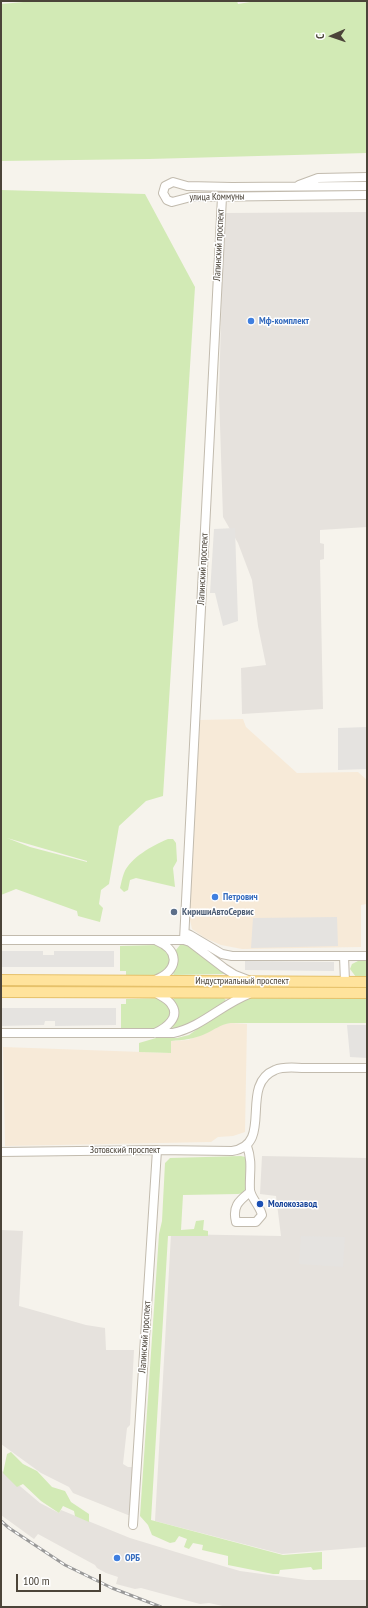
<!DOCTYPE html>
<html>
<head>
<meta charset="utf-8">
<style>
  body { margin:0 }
  #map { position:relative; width:368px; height:1608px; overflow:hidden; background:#f6f3ec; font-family:"PT Sans Narrow",sans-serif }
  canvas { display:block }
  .frame { position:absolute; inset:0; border:2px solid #4b4439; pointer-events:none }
  .north { position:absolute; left:312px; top:16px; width:40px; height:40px; -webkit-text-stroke:3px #fff; paint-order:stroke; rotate:268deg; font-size:11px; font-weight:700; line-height:16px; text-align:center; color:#4b4439 }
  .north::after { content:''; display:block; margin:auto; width:14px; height:18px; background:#4b4439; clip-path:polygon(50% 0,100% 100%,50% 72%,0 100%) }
  .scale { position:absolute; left:16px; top:1574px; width:85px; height:18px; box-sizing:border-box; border:2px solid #4b4439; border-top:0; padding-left:5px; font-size:12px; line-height:14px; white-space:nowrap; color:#4b4439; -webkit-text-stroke:3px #fff; paint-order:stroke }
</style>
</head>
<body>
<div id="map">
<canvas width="368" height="1608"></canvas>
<div class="frame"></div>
<div class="north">С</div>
<div class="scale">100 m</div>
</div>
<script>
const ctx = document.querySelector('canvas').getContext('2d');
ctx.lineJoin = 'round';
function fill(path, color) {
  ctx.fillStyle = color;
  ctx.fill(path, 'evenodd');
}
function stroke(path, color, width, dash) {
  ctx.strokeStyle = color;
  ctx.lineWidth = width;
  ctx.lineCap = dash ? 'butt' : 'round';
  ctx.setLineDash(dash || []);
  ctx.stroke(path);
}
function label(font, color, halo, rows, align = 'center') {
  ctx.font = font + ' "PT Sans Narrow",sans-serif';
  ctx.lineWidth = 3;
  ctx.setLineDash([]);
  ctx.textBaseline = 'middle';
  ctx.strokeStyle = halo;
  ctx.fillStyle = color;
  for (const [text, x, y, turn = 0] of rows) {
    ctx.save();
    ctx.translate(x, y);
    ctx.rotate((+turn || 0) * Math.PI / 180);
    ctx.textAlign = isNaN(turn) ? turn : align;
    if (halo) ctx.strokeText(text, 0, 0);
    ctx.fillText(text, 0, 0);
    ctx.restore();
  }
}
fill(new Path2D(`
  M 243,719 L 246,727 L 297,773 L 358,772 L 367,780 L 367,904 L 361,905 L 361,947 L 242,949 L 221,945 L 205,938 L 192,929 L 189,916 L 199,720 Z
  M 231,1023 L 247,1024 L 245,1132 L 233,1136 L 218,1137 L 211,1142 L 5,1146 L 3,1047 L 170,1053 L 171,1041 L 188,1040 L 206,1033 L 220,1025 Z`), '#f7ead8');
fill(new Path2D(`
  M 367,212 L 367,527 L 320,530 L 320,543 L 324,544 L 324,559 L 320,560 L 323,709 L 242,714 L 241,668 L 266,665 L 258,626 L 252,580 L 238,543 L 223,517 L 219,394 L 222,284 L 226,213 Z
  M 262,1156 L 367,1158 L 367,1547 L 282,1554 L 155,1521 L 171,1234 L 281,1236 L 276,1196 L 260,1194 Z
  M 1,1230 L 23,1231 L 19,1306 L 86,1325 L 105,1328 L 106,1350 L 134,1350 L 130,1425 L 127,1428 L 123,1464 L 128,1467 L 134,1467 L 130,1515 L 128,1515 L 73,1493 L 69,1487 L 41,1473 L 1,1444 Z
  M 1,1470 L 40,1503 L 59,1513 L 61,1510 L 130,1538 L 199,1559 L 240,1571 L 306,1580 L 367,1580 L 367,1607 L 227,1607 L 209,1603 L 200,1604 L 141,1588 L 135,1589 L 116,1584 L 118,1577 L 106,1573 L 97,1568 L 95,1565 L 38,1534 L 34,1539 L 1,1515 Z`), '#e6e2dd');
fill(new Path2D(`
  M 35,1 L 237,1 L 238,4 L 256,1 L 367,1 L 367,153 L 149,159 L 1,161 L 1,4 Z
  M 1,190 L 145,194 L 195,287 L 163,796 L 146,801 L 119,826 L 109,884 L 101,890 L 99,904 L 103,908 L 100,922 L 78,916 L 77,911 L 16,889 L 1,895 ZM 7,838 L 87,861 L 87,862 L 30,847 Z
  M 168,839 L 173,839 L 176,843 L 177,861 L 173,868 L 175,887 L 136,878 L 130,880 L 128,890 L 124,892 L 120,888 C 121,884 122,878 124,873 C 131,857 152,846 168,839 Z
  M 184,944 L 187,945 L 225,972 L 225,974 L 174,975 L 173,974 L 177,964 L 176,950 L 180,945 Z
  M 157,945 C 163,948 169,951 170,958 C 172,980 139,976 126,976 L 126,971 L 120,971 L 120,946 Z
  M 367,960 L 367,977 L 356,977 L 350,969 L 352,964 L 358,961 Z
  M 158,998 C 167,1003 172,1008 170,1019 L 157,1029 L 121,1029 L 121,1004 L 126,1004 L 126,999 Z
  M 174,998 L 224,998 L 226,1000 L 191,1026 L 171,1030 C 177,1019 178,1012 173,1000 Z
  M 246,998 L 367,998 L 367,1023 L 231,1023 C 219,1025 216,1029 205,1034 C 194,1039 183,1040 171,1041 L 171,1053 L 139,1052 L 139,1043 L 156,1038 L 177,1038 L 189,1035 L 235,1002 Z
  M 241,1156 L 245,1157 L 246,1160 L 247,1186 L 243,1193 L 238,1194 L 183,1195 L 181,1230 L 194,1229 L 196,1221 L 204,1220 L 203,1230 L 208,1231 L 208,1236 L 168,1236 L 151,1520 L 283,1555 L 322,1552 L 322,1569 L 313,1570 L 311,1567 L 280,1570 L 279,1574 L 273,1574 L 228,1565 L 228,1556 L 202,1550 L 203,1545 L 193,1543 L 189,1549 L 184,1547 L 187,1539 L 179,1536 L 175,1542 L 170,1543 L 152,1535 L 148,1525 L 140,1516 L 159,1234 L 162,1221 L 165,1163 L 170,1158 Z
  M 11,1452 L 23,1464 L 37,1471 L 52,1487 L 65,1491 L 71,1502 L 89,1514 L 89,1522 L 75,1516 L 74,1511 L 63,1506 L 59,1513 L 41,1501 L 23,1484 L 17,1487 L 3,1473 L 7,1454 Z`), '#d2eab5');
fill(new Path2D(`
  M 235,528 L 238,621 L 223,626 L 215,593 L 210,593 L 214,529 Z
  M 367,727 L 367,769 L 338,770 L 338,728 Z
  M 337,917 L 338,946 L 251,948 L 253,918 Z
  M 1,951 L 43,951 L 43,955 L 54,955 L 54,951 L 114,951 L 114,967 L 1,967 Z
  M 245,961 L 334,962 L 334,971 L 245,970 Z
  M 1,1008 L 116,1008 L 116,1025 L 55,1026 L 55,1021 L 45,1021 L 44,1025 L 1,1026 Z
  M 347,1025 L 367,1025 L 367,1058 L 350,1057 Z
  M 301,1236 L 345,1237 L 343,1267 L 299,1264 Z`), '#e5e3e0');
const minor = new Path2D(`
  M 299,185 L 318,178 L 367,177
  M 367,186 L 232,187 L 187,186 L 173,182 L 165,186 L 163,193 L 167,200 L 172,202 L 191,197 L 367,195
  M 185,933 L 190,935 L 222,954 L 232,956 L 367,956
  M 1,940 L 184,940 L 190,942 L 224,968 L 235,975 L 248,980
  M 184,940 L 222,197
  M 344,956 L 345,982
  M 155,980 C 178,971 181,951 157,941
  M 1,1033 L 173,1033 C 202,1027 222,1004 249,994
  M 155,1033 C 166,1028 181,1017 171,1004 C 168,999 161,996 156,993
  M 247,1146 C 253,1163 249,1174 250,1190 C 251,1198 260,1206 262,1215 L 256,1222 L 236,1222 C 232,1206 239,1201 250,1192
  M 1,1152 L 157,1150 L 232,1151 C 275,1145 238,1085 275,1070 C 284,1066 295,1068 305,1068 C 326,1068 346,1068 367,1068
  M 133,1525 L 157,1150`);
const major = new Path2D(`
  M 1,980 L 367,982
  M 1,992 L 367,993`);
stroke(minor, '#c2bbae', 10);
stroke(major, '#e6c16a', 12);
stroke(minor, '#fff', 8);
stroke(major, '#ffe39c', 10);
const rail = new Path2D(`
  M 1,1521 L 9,1528 L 65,1565 L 112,1588 L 161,1607`);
stroke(rail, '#9a9a9a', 3);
stroke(rail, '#fff', 1.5, [4.5]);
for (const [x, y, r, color] of [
  [251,321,4,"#3f7fe0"],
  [215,897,4,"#3f7fe0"],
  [174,912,4,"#5c6f8a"],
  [260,1204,4,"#1a4fb4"],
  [117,1558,4,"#3f7fe0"]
]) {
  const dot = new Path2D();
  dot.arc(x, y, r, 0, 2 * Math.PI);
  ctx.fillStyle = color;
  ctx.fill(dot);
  stroke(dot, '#fff', 1.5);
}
label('10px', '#4b4439', '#fff', [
  ["улица Коммуны",217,197,-1],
  ["Лапинский проспект",219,245,-87],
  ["Лапинский проспект",203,569,-87],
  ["Индустриальный проспект",242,981],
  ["Зотовский проспект",125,1150],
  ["Лапинский проспект",145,1337,-86]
]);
label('bold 10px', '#366cbe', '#fff', [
  ["Мф-комплект",259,321],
  ["Петрович",223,897],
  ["ОРБ",125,1558]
], 'left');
label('bold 10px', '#4e5e75', '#fff', [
  ["КиришиАвтоСервис",182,912]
], 'left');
label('bold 10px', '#164399', '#fff', [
  ["Молокозавод",268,1204]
], 'left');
</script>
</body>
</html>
